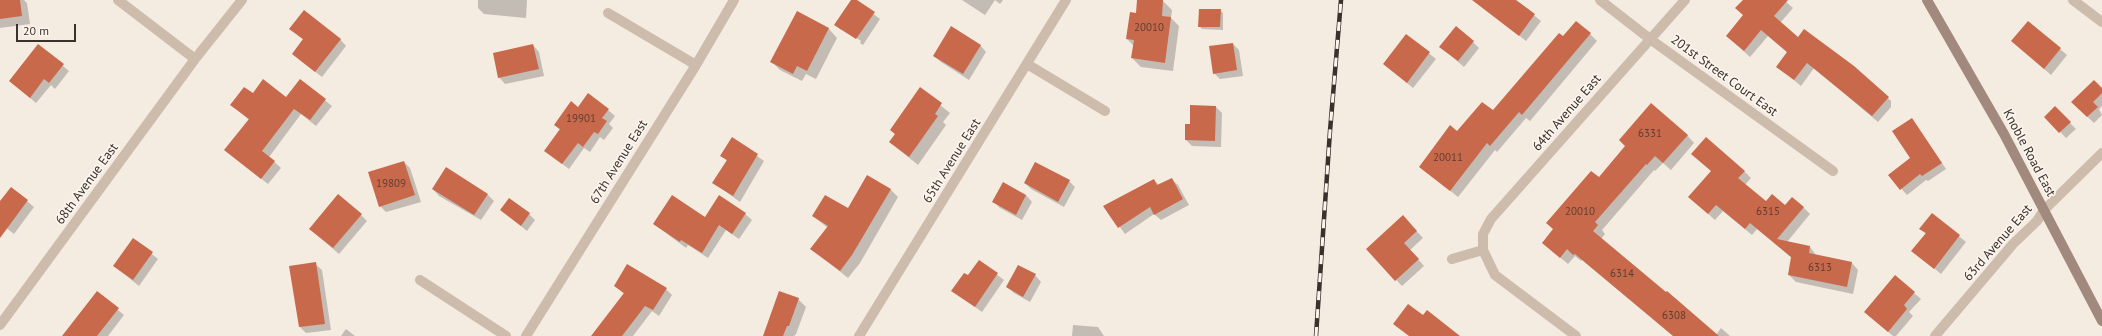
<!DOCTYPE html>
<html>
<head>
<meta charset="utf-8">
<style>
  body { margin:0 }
  #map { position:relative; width:2102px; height:336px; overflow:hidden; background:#f4ebe1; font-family:"PT Sans",sans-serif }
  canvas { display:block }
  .scale { position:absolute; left:16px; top:24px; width:60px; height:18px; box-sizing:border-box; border:2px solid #3b302b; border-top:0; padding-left:5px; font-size:12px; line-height:14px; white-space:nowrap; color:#3b302b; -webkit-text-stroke:3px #fbf5ee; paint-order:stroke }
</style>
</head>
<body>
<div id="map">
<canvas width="2102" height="336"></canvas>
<div class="scale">20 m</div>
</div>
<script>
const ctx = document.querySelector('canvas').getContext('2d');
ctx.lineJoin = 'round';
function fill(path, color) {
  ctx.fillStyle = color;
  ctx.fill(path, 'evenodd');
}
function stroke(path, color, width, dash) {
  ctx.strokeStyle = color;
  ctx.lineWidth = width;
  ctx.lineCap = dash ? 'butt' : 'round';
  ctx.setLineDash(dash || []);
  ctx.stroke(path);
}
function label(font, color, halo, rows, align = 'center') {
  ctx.font = font + ' "PT Sans",sans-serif';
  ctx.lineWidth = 3.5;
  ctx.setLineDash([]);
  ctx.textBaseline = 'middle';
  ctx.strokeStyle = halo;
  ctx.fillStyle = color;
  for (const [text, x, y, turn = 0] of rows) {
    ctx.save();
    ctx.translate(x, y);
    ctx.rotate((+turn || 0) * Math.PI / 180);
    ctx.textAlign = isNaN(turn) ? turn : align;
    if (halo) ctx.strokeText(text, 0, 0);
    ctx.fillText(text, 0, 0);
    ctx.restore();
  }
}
fill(new Path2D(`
  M 0,0 L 24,0 L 27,3 L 30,24 L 0,28 Z
  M 478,0 L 527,0 L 526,18 L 484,14 L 478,8 Z
  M 852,0 L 855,0 L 880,19 L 863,45 L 860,43 L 861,41 L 841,28 L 841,30 L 835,24 Z
  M 962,0 L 995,0 L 985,15 Z
  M 995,0 L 1003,0 L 1000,4 Z
  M 1138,0 L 1163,1 L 1172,10 L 1171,18 L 1179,26 L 1173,71 L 1141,67 L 1132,58 L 1134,46 L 1127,39 L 1137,14 Z
  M 1487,0 L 1515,0 L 1541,21 L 1526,41 L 1482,6 Z
  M 1744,0 L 1784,0 L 1793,8 L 1780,23 L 1799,38 L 1885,95 L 1891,101 L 1891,107 L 1878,122 L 1814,68 L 1801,86 L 1777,66 L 1788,53 L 1768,36 L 1750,57 L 1727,36 L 1744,16 Z
  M 1220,10 L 1223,13 L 1223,30 L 1202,29 L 1199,26 Z
  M 798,13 L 829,29 L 837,38 L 816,79 L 806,74 L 802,81 L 780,70 L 772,62 Z
  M 2028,22 L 2067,55 L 2051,75 L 2019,47 Z
  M 1590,34 L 1597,41 L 1530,121 L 1526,118 L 1497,152 L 1495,150 L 1458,197 L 1421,167 L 1457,133 L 1494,112 L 1563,38 Z
  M 297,35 L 340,39 L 346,46 L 322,77 L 300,60 L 304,40 Z
  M 1406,35 L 1436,59 L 1413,88 L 1384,64 Z
  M 1473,42 L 1479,48 L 1464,67 L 1441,47 Z
  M 1233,44 L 1239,50 L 1243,76 L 1220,79 L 1214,73 Z
  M 38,45 L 69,71 L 55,89 L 51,85 L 36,103 L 10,81 Z
  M 533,45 L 539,52 L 544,76 L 505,84 L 499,77 Z
  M 980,45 L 986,52 L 969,80 L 941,62 L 934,56 Z
  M 300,80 L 332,106 L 316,126 L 301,114 L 269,157 L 281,168 L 268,184 L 225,150 L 249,120 L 232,105 L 253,94 L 286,98 Z
  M 920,89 L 950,113 L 943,122 L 946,125 L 918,165 L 890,142 L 896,135 L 891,130 Z
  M 2102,89 L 2102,106 L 2099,109 L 2102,115 L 2094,123 L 2072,102 Z
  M 1216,107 L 1222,113 L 1221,147 L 1192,146 L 1186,140 Z
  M 578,108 L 608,110 L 615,116 L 609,124 L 613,128 L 604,140 L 600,137 L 590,152 L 584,148 L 569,169 L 545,151 L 560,130 L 555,125 Z
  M 2055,108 L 2076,129 L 2066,138 L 2046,117 Z
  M 1912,119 L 1946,169 L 1928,181 L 1926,180 L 1907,195 L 1890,176 L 1911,159 Z
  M 1687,135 L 1694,143 L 1671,170 L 1663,163 L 1655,171 L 1654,170 L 1602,230 L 1605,234 L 1601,239 L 1716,335 L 1721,328 L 1730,336 L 1674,336 L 1582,260 L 1581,261 L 1575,256 L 1568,264 L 1543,243 L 1599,178 Z
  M 732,138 L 764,161 L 740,202 L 714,183 L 727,161 L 721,155 Z
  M 404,162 L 410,168 L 421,202 L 386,212 L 380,206 Z
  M 1744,171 L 1751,178 L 1745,185 L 1766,203 L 1803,207 L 1810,214 L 1787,242 L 1810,247 L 1816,255 L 1851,262 L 1858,270 L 1853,294 L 1796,282 L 1789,275 L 1792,258 L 1757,229 L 1752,235 L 1723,211 L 1715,220 L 1689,197 Z
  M 1171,179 L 1178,185 L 1189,205 L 1161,220 L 1154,214 L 1125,234 L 1105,206 L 1154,180 L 1159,185 Z
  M 1069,181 L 1075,187 L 1064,207 L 1031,189 L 1025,183 Z
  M 11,188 L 34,207 L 14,234 L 0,223 L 0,203 Z
  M 433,189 L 487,194 L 494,201 L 481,220 L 439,196 Z
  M 890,189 L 898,197 L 860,263 L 848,278 L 812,249 L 828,228 L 813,216 L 848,210 Z
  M 1026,195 L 1032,202 L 1022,220 L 1000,208 L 994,202 Z
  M 501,210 L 529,214 L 535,220 L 527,231 Z
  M 745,214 L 752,220 L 739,239 L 726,230 L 708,258 L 688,245 L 686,248 L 654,224 Z
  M 1932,214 L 1966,242 L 1941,274 L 1913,251 L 1926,234 L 1921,229 Z
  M 361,215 L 367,221 L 339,254 L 310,229 Z
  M 1409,223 L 1423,238 L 1410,250 L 1424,266 L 1402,286 L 1367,249 Z
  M 137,242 L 158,259 L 139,286 L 114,266 Z
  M 979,261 L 1004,280 L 982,312 L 953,291 L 969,277 Z
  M 315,264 L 322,270 L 331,330 L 306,333 L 300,327 L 291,267 Z
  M 1035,275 L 1041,282 L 1030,302 L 1014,293 L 1007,287 Z
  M 1895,277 L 1921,299 L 1909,312 L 1913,316 L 1896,336 L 1893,336 L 1872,318 Z
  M 615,286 L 666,289 L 672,295 L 659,316 L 652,311 L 633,336 L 592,336 L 624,294 Z
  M 97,293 L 124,315 L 108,336 L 66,336 Z
  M 798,299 L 806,307 L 796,334 L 794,336 L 764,336 Z
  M 1073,325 L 1098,327 L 1104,336 L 1072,336 Z
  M 346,329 L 355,336 L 341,336 Z`), '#0003');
fill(new Path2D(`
  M 0,0 L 20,0 L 22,16 L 0,19 Z
  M 851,0 L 857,0 L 875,12 L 856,39 L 834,25 Z
  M 1137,0 L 1163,0 L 1162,16 L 1171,17 L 1165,63 L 1131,58 L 1134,40 L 1126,39 L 1130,12 L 1136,13 Z
  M 1472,0 L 1516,0 L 1535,14 L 1519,36 Z
  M 1743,0 L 1788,0 L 1774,16 L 1798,37 L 1804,29 L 1854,66 L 1889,97 L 1872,116 L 1807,63 L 1794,80 L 1776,67 L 1787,52 L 1761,30 L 1744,51 L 1726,36 L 1743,15 L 1735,8 Z
  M 1199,9 L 1221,9 L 1220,27 L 1198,27 Z
  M 304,10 L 341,39 L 315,72 L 292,54 L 303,39 L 289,29 Z
  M 797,11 L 829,28 L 807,71 L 797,66 L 793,74 L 770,62 Z
  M 1576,21 L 1591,33 L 1522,115 L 1519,112 L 1490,146 L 1487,143 L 1450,191 L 1419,167 L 1450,125 L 1457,131 L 1482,102 L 1493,110 L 1559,33 L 1563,36 Z
  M 2028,21 L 2061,48 L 2044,69 L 2011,41 Z
  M 951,26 L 981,45 L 963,74 L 933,56 Z
  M 1456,26 L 1474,41 L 1458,61 L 1439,47 Z
  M 1406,34 L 1430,52 L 1407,83 L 1383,64 Z
  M 1233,43 L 1237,70 L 1213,74 L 1209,46 Z
  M 38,44 L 64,64 L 49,83 L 44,79 L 30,98 L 9,81 Z
  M 533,44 L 539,69 L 498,78 L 493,53 Z
  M 263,79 L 286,97 L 300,79 L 326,99 L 310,120 L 294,109 L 262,151 L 275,161 L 261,179 L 224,150 L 249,119 L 230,105 L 244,87 L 253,93 Z
  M 2094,80 L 2102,88 L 2102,93 L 2093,102 L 2098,107 L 2087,117 L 2071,102 Z
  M 920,87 L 942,103 L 935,114 L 938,116 L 909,157 L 889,142 L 895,134 L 890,130 Z
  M 588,93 L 609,109 L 602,118 L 607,121 L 598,134 L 594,132 L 583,147 L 578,143 L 562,164 L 544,151 L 560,129 L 554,125 L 571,101 L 578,107 Z
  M 1651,103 L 1688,135 L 1663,163 L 1655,156 L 1647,165 L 1646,164 L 1595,222 L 1598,225 L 1593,231 L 1666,292 L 1667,291 L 1719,336 L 1673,336 L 1575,254 L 1573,255 L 1567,249 L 1560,258 L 1542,243 L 1553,229 L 1546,223 L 1591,171 L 1599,177 L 1625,146 L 1619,140 Z
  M 1190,105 L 1216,106 L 1215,141 L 1185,140 L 1185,124 L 1190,124 Z
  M 2055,106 L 2071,122 L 2059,133 L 2044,117 Z
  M 1912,118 L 1942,163 L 1922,176 L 1920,174 L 1900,190 L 1888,175 L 1910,158 L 1892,131 Z
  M 732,137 L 758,154 L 733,196 L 712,183 L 727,160 L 720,156 Z
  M 1706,137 L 1745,171 L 1738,178 L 1766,201 L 1772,194 L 1785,205 L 1792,197 L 1804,207 L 1777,239 L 1810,246 L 1809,253 L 1852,262 L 1847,287 L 1788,275 L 1791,257 L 1750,223 L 1745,229 L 1716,205 L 1708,214 L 1688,197 L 1711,171 L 1691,154 Z
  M 404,161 L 415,195 L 379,207 L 368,172 Z
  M 1035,162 L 1070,180 L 1058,202 L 1024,183 Z
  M 446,167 L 488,194 L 474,215 L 432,189 Z
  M 867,175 L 891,189 L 852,255 L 840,271 L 810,249 L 828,226 L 812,216 L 825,195 L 848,208 Z
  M 1172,178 L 1183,199 L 1154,215 L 1150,207 L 1118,228 L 1103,206 L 1154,179 L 1157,185 Z
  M 1003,182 L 1026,195 L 1016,215 L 992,202 Z
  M 11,187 L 28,200 L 0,238 L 0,201 Z
  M 338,194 L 362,214 L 333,248 L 309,229 Z
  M 672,195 L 705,217 L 719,195 L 746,213 L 732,234 L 719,225 L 702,253 L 681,240 L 680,242 L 653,224 Z
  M 509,198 L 530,213 L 521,226 L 500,210 Z
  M 1932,213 L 1960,235 L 1934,269 L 1911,251 L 1926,233 L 1919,229 Z
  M 1403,215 L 1417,231 L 1404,243 L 1419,259 L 1395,281 L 1366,249 Z
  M 133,238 L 153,252 L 133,280 L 113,266 Z
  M 979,260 L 998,273 L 975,307 L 951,291 L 964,273 L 968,275 Z
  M 316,262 L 325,324 L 299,327 L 289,266 Z
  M 627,264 L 667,288 L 653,310 L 645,306 L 622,336 L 591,336 L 624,293 L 614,286 Z
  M 1018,265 L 1036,274 L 1023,297 L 1006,287 Z
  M 1895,275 L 1915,292 L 1904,305 L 1907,309 L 1888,332 L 1864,312 Z
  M 97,291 L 119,308 L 97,336 L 62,336 Z
  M 779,291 L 799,298 L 789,326 L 787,326 L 783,336 L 763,336 Z
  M 1408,304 L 1423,315 L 1427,310 L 1460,336 L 1409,336 L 1393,324 Z`), '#c8694b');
stroke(new Path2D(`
  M 118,0 L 195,59
  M 1600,0 L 1650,39 L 1833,171
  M 2073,0 L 2102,22
  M 608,13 L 696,65
  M 1027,64 L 1105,111
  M 1483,250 L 1483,234 L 1491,219 L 1685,0
  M 1452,259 L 1483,250 L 1495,275 L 1576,336
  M 420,280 L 506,336
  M 0,325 L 195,59 L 242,0
  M 526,336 L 696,65 L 734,0
  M 859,336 L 1066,0
  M 1935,336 L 2013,244 L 2037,221 L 2044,210 L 2102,153`), '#cdbbac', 10);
stroke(new Path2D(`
  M 1927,0 L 2004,134 L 2102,321`), '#a18a7d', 10);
const rail = new Path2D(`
  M 1316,336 L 1330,131 L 1341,0`);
stroke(rail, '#3b302b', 4.5);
stroke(rail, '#fbf5ee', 3, [9]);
label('11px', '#5e3e33', null, [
  ["20010",1149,28],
  ["19901",581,119],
  ["6331",1650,134],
  ["20011",1448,158],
  ["19809",391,184],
  ["20010",1580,212],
  ["6315",1768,212],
  ["6313",1820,268],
  ["6314",1622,274],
  ["6308",1674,316]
]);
label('13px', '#3b302b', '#fbf5ee', [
  ["201st Street Court East",1724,76,36],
  ["64th Avenue East",1567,113,-49],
  ["Knoble Road East",2029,153,62],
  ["65th Avenue East",952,161,-58],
  ["67th Avenue East",619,162,-58],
  ["68th Avenue East",87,184,-54],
  ["63rd Avenue East",1998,243,-49]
]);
</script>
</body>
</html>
